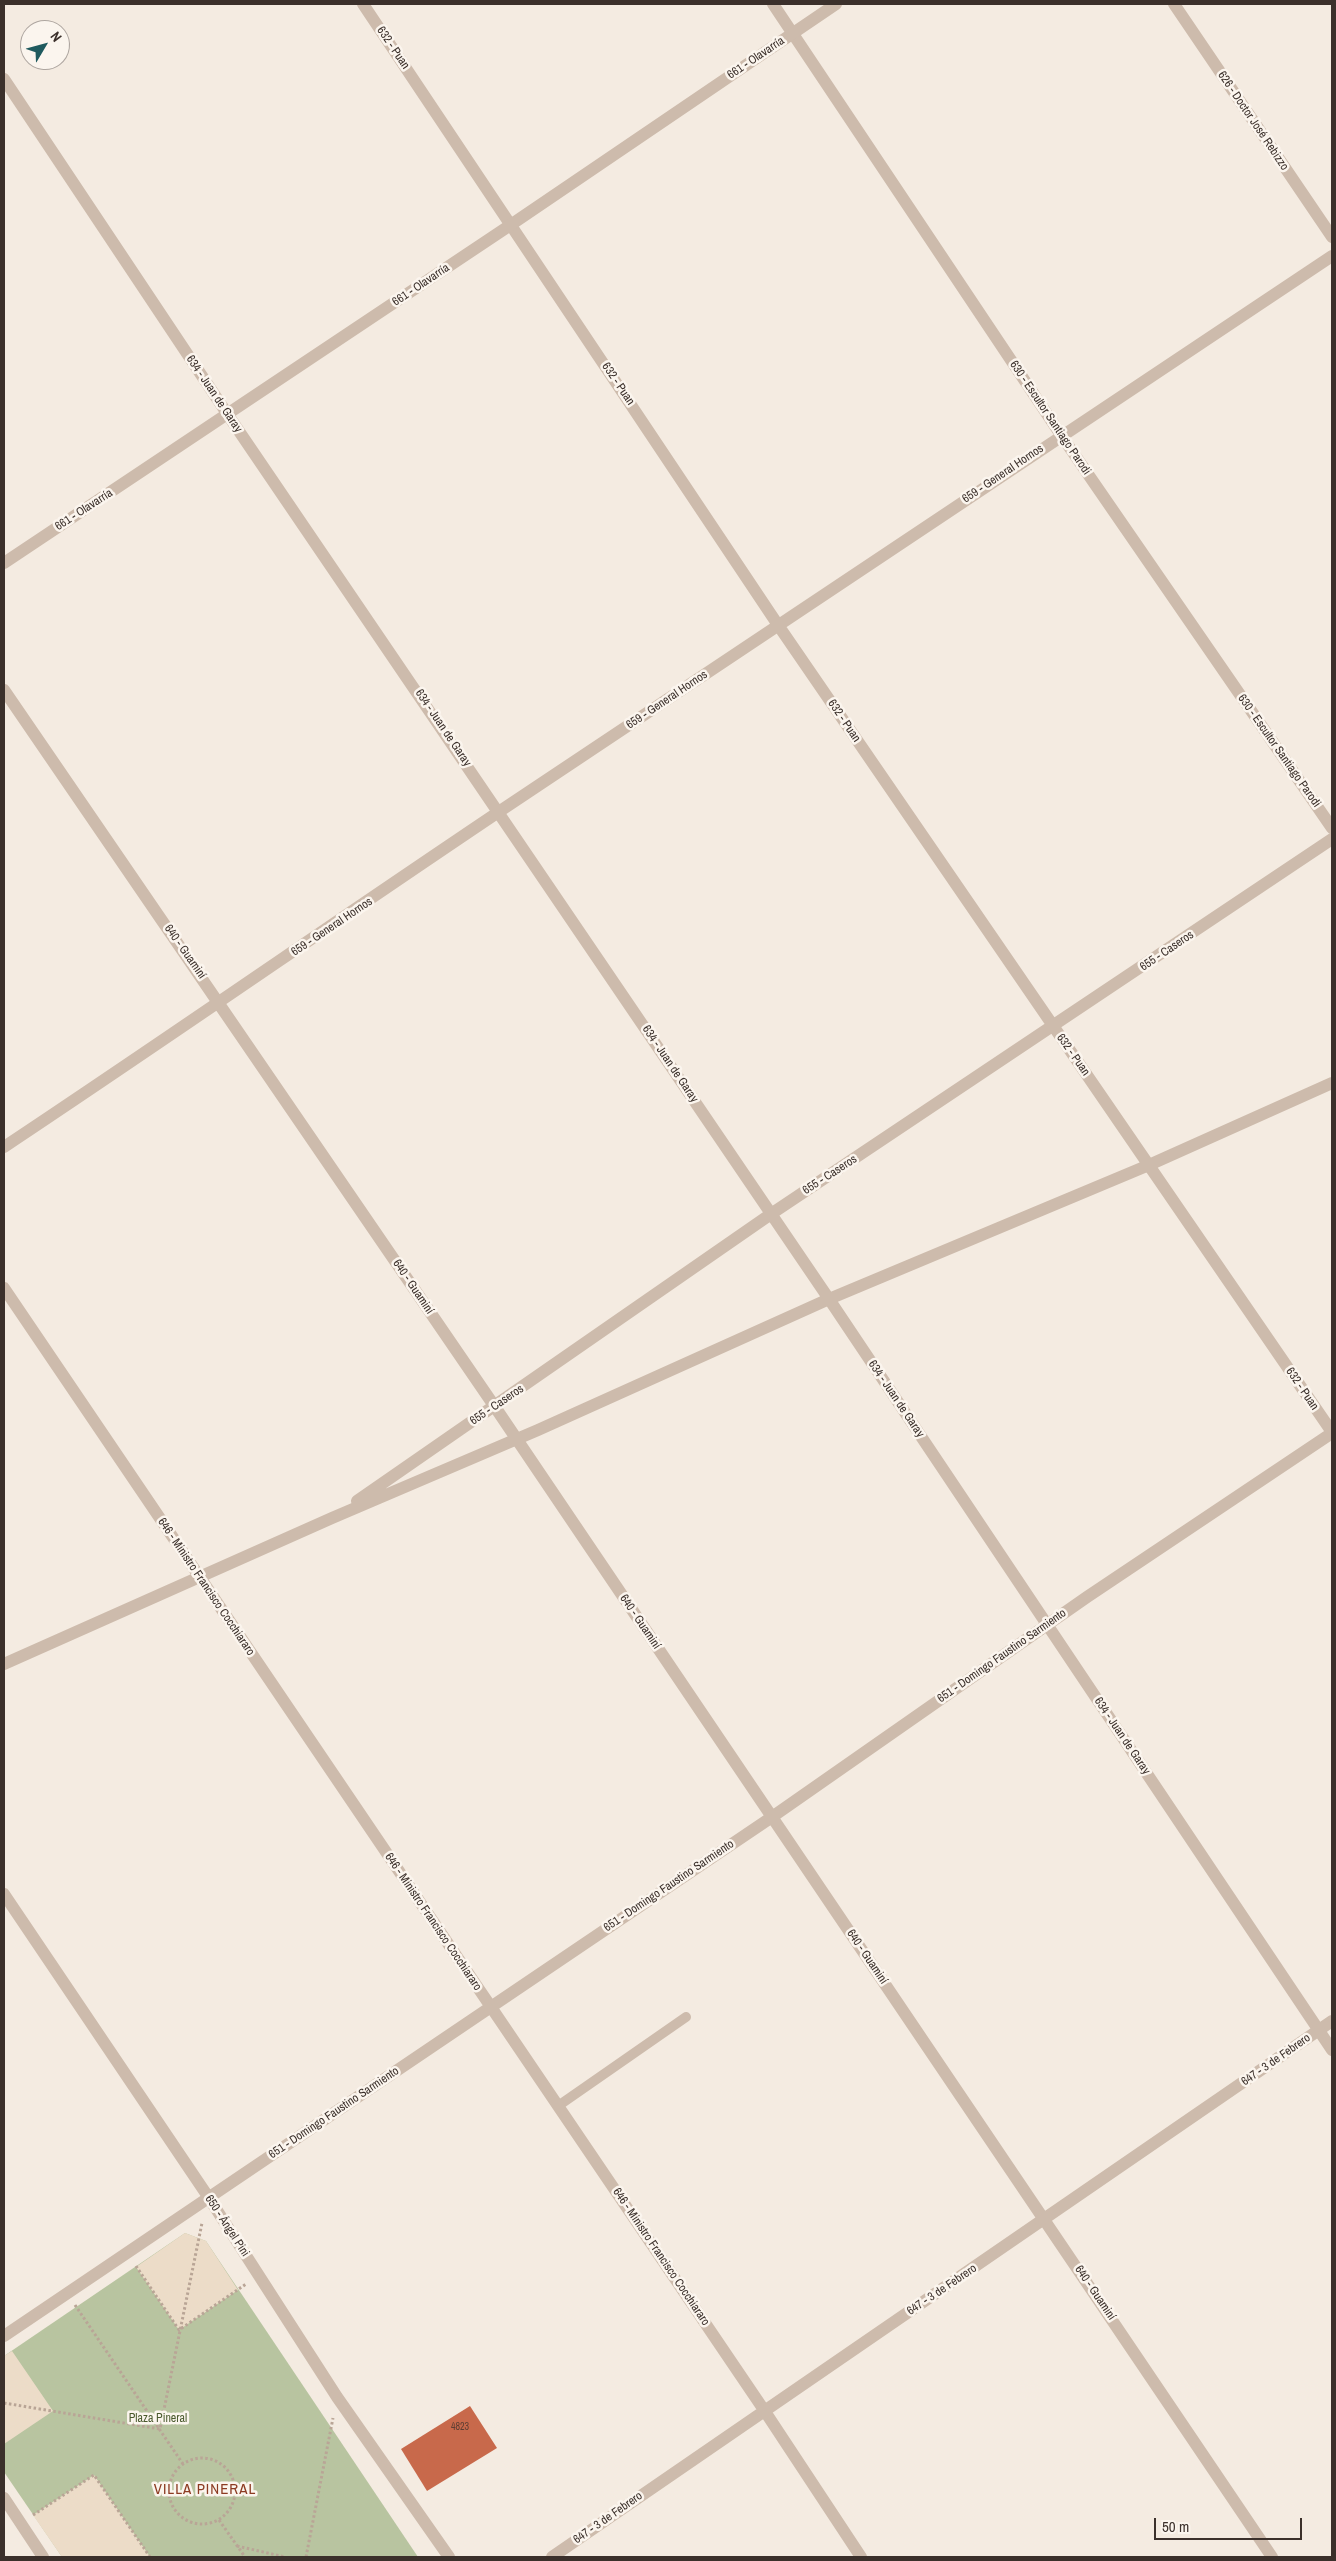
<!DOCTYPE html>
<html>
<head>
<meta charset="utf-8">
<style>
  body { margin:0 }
  #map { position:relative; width:1336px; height:2561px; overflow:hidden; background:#f4ebe1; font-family:"Archivo Narrow",sans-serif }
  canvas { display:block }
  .frame { position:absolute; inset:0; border:5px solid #3b302b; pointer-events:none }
  .north { position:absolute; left:20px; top:20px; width:50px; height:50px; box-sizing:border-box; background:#fbf5ee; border:1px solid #aea6a0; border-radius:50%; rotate:53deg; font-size:14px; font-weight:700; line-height:20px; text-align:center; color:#3b302b }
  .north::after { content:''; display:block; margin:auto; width:18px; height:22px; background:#1f5a5e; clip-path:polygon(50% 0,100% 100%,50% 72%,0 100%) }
  .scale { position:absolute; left:1154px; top:2518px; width:148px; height:22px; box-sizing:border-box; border:2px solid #3b302b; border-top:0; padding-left:6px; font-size:15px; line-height:18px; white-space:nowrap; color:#3b302b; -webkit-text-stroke:4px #fbf5ee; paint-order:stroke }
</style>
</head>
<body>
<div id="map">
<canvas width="1336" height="2561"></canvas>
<div class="frame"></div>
<div class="north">N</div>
<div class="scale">50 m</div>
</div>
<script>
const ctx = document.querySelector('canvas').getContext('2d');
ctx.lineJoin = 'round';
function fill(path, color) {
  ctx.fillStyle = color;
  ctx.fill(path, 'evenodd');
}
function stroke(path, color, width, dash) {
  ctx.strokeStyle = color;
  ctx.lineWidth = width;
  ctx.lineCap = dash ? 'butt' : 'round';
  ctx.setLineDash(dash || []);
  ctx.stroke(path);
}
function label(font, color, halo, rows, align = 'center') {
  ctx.font = font + ' "Archivo Narrow",sans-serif';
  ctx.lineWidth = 5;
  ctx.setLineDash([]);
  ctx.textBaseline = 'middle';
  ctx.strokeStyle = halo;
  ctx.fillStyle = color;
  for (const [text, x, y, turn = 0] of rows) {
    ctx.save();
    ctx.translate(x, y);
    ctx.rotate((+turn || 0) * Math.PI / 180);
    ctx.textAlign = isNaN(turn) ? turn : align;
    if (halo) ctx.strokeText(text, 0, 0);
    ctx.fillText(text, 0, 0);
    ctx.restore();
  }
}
fill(new Path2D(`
  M 185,2233 L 206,2241 L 418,2557 L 62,2557 L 4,2472 L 4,2356 Z`), '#b8c4a0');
fill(new Path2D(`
  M 185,2233 L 206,2241 L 238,2290 L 179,2330 L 136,2267 Z
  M 12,2351 L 53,2411 L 4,2444 L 4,2356 Z
  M 94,2475 L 150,2557 L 62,2557 L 33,2515 Z`), '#ecdcc8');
fill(new Path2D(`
  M 470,2406 L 497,2448 L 427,2491 L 401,2449 Z`), '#c8694b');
stroke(new Path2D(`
  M 136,2266 L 179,2330 L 246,2284
  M 75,2305 L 183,2464
  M 4,2403 L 160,2429 L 202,2223
  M169 2491a33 33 0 1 1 66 0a33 33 0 1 1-66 0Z
  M 33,2515 L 94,2475 L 150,2557
  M 219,2520 L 245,2557
  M 237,2546 L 285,2557
  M 306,2557 L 333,2418`), '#b9a596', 3, [2.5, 2.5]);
stroke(new Path2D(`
  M 558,2106 L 686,2017`), '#cdbbac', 10);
stroke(new Path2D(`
  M 363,4 L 778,625 L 1332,1432
  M 773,4 L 1061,435 L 1332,828
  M 1174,4 L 1332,237
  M 4,79 L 228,415 L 829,1299 L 1332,2050
  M 4,690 L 495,1407 L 1272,2557
  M 4,1147 C 171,1036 336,921 503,809 C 779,624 1055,439 1332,256
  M 4,1288 L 764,2410 L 861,2557
  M 357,1501 L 771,1214 L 1332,839
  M 4,1664 L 332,1518 L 538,1430 L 829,1299 L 1149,1165 L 1332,1083
  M 4,1894 L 209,2198 L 337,2397 L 449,2557
  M 4,2336 L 772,1817 L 1087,1597 L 1332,1433
  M 4,2498 L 43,2557
  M 552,2557 L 1332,2021`), '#cdbbac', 12);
stroke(new Path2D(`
  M 4,563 L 512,224 L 836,4`), '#cdbbac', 12);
label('10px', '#5e3e33', null, [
  ["4823",460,2427]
]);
label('12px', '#3b302b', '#fbf5ee', [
  ["632 - Puan",393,48,56],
  ["661 - Olavarría",756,58,-34],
  ["626 - Doctor José Rebizzo",1253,121,56],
  ["661 - Olavarría",421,285,-34],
  ["632 - Puan",618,384,56],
  ["634 - Juan de Garay",214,394,56],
  ["630 - Escultor Santiago Parodi",1050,418,56],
  ["659 - General Hornos",1003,474,-34],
  ["661 - Olavarría",84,510,-33],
  ["659 - General Hornos",667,700,-34],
  ["632 - Puan",844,721,56],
  ["634 - Juan de Garay",443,728,56],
  ["630 - Escultor Santiago Parodi",1279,751,55],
  ["659 - General Hornos",332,927,-34],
  ["655 - Caseros",1167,951,-34],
  ["640 - Guaminí",185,952,55],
  ["632 - Puan",1073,1055,55],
  ["634 - Juan de Garay",670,1064,56],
  ["655 - Caseros",830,1175,-33],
  ["640 - Guaminí",413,1287,56],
  ["632 - Puan",1302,1389,56],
  ["634 - Juan de Garay",896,1399,56],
  ["655 - Caseros",497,1405,-34],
  ["646 - Ministro Francisco Cocchiararo",206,1587,56],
  ["640 - Guaminí",640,1622,56],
  ["651 - Domingo Faustino Sarmiento",1002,1656,-35],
  ["634 - Juan de Garay",1122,1736,56],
  ["651 - Domingo Faustino Sarmiento",669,1886,-34],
  ["646 - Ministro Francisco Cocchiararo",433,1922,56],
  ["640 - Guaminí",867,1957,56],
  ["647 - 3 de Febrero",1276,2060,-35],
  ["651 - Domingo Faustino Sarmiento",334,2113,-34],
  ["650 - Ángel Pini",227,2226,57],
  ["646 - Ministro Francisco Cocchiararo",661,2257,56],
  ["647 - 3 de Febrero",942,2290,-34],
  ["640 - Guaminí",1095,2293,56],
  ["647 - 3 de Febrero",608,2518,-35]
]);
label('12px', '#4a5a2e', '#fbf5ee', [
  ["Plaza Pineral",158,2419]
]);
ctx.letterSpacing = '1px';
label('15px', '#8c3b22', '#fbf5ee', [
  ["VILLA PINERAL",205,2490]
]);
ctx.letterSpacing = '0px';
</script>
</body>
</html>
